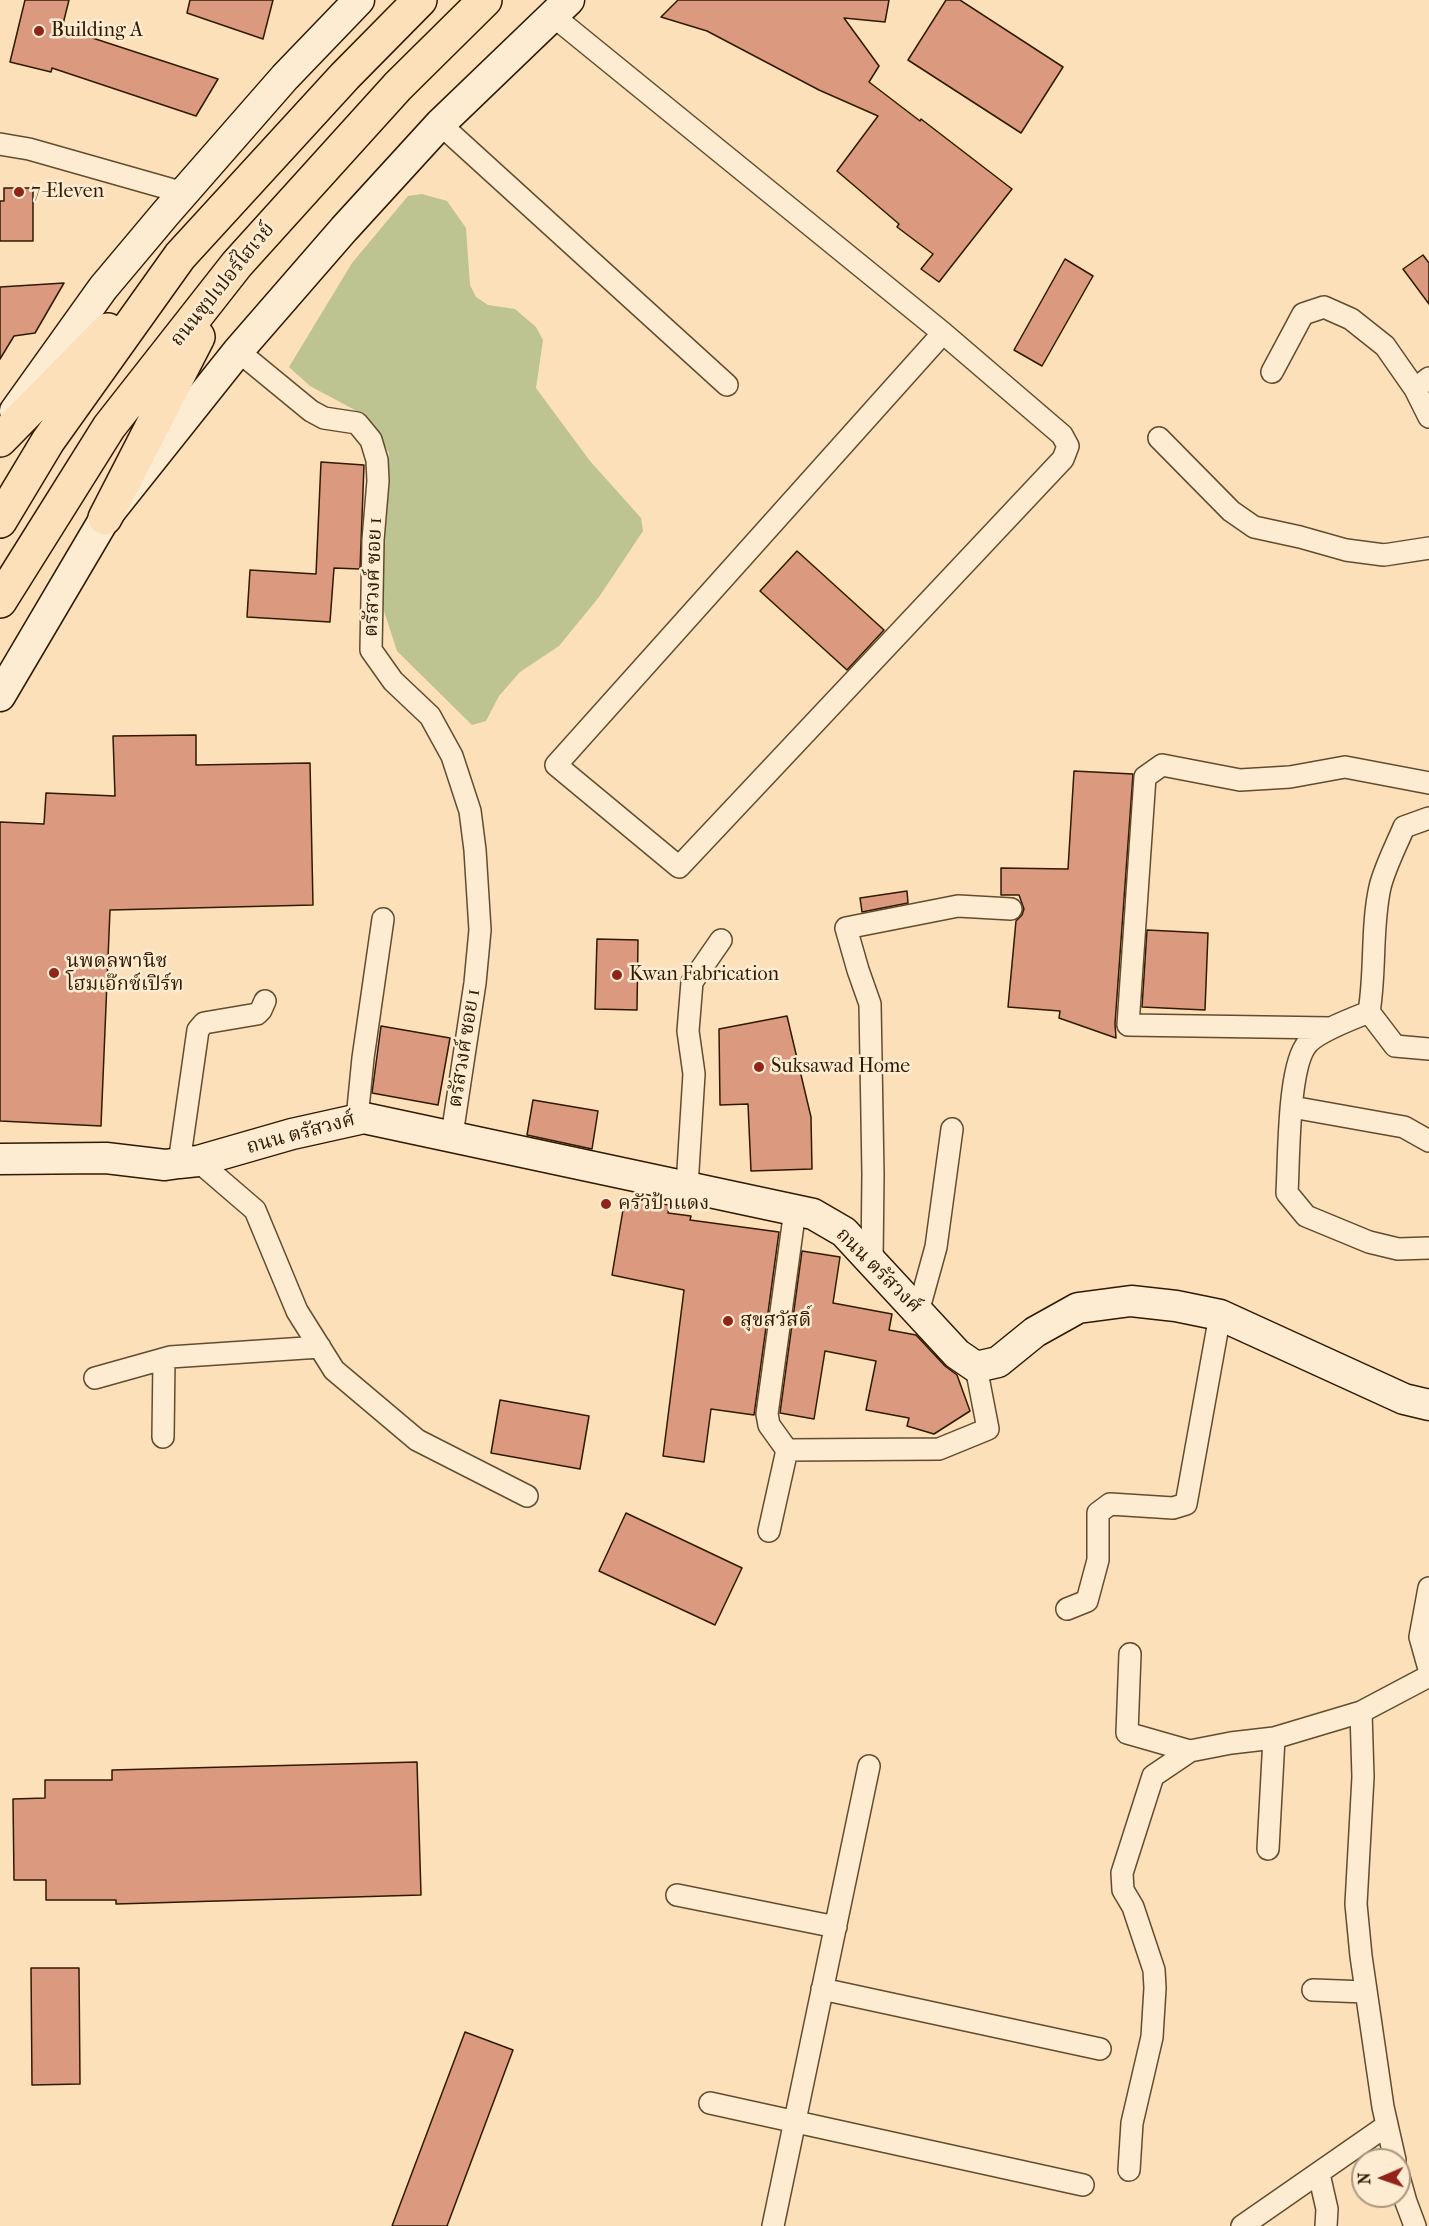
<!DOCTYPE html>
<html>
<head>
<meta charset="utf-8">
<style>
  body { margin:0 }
  #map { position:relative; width:1429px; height:2226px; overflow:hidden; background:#fce0b9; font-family:"IM FELL French Canon",serif }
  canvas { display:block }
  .north { position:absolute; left:1351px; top:2148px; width:60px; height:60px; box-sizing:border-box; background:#fdebd2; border:2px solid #ab977e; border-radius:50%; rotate:268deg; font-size:16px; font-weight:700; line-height:24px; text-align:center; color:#2f1a00 }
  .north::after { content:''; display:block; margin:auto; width:21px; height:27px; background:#8f2418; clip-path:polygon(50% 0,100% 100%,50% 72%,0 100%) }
</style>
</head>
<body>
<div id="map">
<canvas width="1429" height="2226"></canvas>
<div class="north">N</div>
</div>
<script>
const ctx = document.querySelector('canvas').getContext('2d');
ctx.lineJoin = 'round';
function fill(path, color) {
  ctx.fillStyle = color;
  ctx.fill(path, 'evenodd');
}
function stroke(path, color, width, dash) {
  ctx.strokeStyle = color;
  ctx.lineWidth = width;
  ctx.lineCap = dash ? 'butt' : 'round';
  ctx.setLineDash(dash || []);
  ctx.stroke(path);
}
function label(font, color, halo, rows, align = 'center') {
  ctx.font = font + ' "IM FELL French Canon","Noto Serif Thai",serif';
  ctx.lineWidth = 5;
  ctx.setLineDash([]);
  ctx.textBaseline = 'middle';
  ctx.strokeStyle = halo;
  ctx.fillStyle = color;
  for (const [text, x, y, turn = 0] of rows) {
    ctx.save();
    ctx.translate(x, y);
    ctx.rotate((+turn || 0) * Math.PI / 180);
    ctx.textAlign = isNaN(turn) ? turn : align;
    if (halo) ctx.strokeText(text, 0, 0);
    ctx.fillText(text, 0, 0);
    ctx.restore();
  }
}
fill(new Path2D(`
  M 422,194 L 447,201 L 466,228 L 470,285 L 476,297 L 488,305 L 515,309 L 536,327 L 543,340 L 536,388 L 590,461 L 641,518 L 643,531 L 599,597 L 559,646 L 520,672 L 499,696 L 486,721 L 472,725 L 397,651 L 384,611 L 378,585 L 389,453 L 368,417 L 310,386 L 289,367 L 352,263 L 408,196 Z`), '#bdc391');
const building = new Path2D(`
  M 25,0 L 69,0 L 62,28 L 218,79 L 196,116 L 52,68 L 51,72 L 10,62 Z
  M 190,0 L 273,0 L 263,39 L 187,13 Z
  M 678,0 L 889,0 L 885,22 L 844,18 L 879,66 L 869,82 L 920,121 L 921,119 L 1012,189 L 939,282 L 921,269 L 933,254 L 897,227 L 899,224 L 837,171 L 878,116 L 819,90 L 707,31 L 661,17 Z
  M 946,0 L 960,0 L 1063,67 L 1021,133 L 908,60 Z
  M 4,188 L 33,188 L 33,241 L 0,241 L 0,201 L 4,201 Z
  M 1423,255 L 1429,263 L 1429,304 L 1403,269 Z
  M 1065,259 L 1093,276 L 1042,366 L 1014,350 Z
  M 64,283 L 35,333 L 14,336 L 0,359 L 0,287 Z
  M 321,462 L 364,465 L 360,569 L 334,568 L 330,622 L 247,617 L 250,570 L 316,574 Z
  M 797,551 L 884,630 L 847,670 L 760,591 Z
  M 196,735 L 196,765 L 310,763 L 313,905 L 110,910 L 101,1126 L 0,1121 L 0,822 L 44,824 L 46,793 L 115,796 L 113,736 Z
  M 1074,771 L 1133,774 L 1115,1024 L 1116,1038 L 1059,1018 L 1060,1011 L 1008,1007 L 1016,921 L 1022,915 L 1024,909 L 1019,895 L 1001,895 L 1001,868 L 1068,869 Z
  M 907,891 L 908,903 L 862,912 L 860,898 Z
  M 1147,930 L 1208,933 L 1205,1010 L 1142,1007 Z
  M 597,939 L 638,940 L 637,1010 L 595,1009 Z
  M 787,1016 L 811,1117 L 812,1169 L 751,1171 L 748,1104 L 720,1105 L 719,1029 Z
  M 381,1026 L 450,1038 L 438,1105 L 372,1093 Z
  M 533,1100 L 598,1111 L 592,1149 L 527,1135 Z
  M 625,1198 L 669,1205 L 668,1213 L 691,1216 L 690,1220 L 779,1232 L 754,1415 L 711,1409 L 704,1462 L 663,1456 L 684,1290 L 612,1275 Z
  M 802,1251 L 840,1257 L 833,1303 L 892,1314 L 889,1330 L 916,1335 L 945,1366 L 957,1375 L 970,1411 L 934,1434 L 907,1426 L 909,1418 L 866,1410 L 876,1361 L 825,1351 L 814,1419 L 780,1413 Z
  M 500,1400 L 589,1416 L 580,1469 L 491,1453 Z
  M 626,1513 L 742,1568 L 715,1625 L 599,1571 Z
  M 417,1762 L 421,1895 L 116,1904 L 116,1900 L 46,1900 L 46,1880 L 14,1880 L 13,1799 L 45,1798 L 45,1780 L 112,1780 L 112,1770 Z
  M 31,1968 L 79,1968 L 80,2084 L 32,2085 Z
  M 465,2032 L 513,2050 L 447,2226 L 392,2226 Z`);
fill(building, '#db9a7f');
stroke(building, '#2f1a00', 1.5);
const street = new Path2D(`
  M 552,15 L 943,333 L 1062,435 L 1068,446 L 1063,459 L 679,867 L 556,765 L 943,333
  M 440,124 L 727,385
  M 0,144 L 29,149 L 184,193
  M 238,351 L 311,411 L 324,418 L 357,423 L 371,440 L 377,460 L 378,481 L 373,540 L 371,650 L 393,681 L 430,716 L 452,756 L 470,811 L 475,850 L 480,930 L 475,983 L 452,1135
  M 1272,372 L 1303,314 L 1324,307 L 1351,319 L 1385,346 L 1415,389
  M 1429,378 L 1415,389 L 1429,417
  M 1159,438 L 1231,511 L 1254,527 L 1300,537 L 1346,550 L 1384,555 L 1429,548
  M 1429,818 L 1404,827 C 1396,846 1385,867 1380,887 C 1371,928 1376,970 1369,1012 C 1354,1018 1313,1033 1305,1047 C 1288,1073 1289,1159 1287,1193 L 1306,1216 L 1369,1242 L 1398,1249 L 1429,1248
  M 1369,1012 L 1395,1046 L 1429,1049
  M 1331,1028 L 1128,1025 L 1145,777 L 1162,765 L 1240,780 L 1290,777 L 1345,767 L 1429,783
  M 1292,1107 L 1404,1127 L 1429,1141
  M 357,1119 L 363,1058 L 383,919
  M 198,1161 L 255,1210 L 297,1311 L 334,1370 L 417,1440 L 527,1496
  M 179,1163 L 198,1030 L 204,1023 L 257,1014 L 261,1010 L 265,1001
  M 687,1186 L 694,1074 L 688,1031 L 692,982 L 721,940
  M 872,1263 L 873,1174 L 870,1004 L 858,970 L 846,928 L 958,906 L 1011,909
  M 918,1312 L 936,1247 L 952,1129
  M 95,1378 L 170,1357 L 320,1347
  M 163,1437 L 164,1359
  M 787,1450 L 769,1425 L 767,1414 L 795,1210
  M 769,1531 L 787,1450 L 939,1449 L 988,1429 L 976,1367
  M 1429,1588 L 1420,1637 L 1429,1669
  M 1067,1609 L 1087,1601 L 1098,1560 L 1098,1513 L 1110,1504 L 1173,1508 L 1186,1504 L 1220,1315
  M 1130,1654 L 1127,1733 L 1190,1751
  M 1361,1712 L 1363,1777 L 1356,1904 L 1361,1956 L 1383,2107 L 1395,2160
  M 1268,1849 L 1274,1738
  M 677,1895 L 836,1927
  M 822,1989 L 1100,2049
  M 1313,1990 L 1366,1992
  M 710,2103 L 1083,2185
  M 1129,2170 L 1132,2123 L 1152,2037 L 1155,1988 L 1154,1970 L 1133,1907 L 1123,1890 L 1122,1873 L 1153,1776 L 1190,1751 L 1231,1743 L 1274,1738 L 1361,1712 L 1429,1676
  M 1319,2174 L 1327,2209 L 1326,2226
  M 1399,2177 L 1406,2202 L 1415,2226
  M 773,2226 L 869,1766
  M 1242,2226 L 1386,2126`);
const secondary = new Path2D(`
  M 15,411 L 103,288 L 166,213 L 285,77 L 359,0
  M 0,696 L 105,518 L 238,351 L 344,229 L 440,124 L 569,0
  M 0,1159 L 106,1158 L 165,1165 L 179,1163 L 198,1161 L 292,1134 L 364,1118 L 813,1214 L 844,1232 L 957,1354 L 976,1367 L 998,1362 L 1035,1332 L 1078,1308 L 1131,1301 L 1176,1306 L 1220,1315 L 1404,1399 L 1429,1405`);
const highway = new Path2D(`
  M 0,440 L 108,330
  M 105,518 L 198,337
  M 0,521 L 48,441 L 180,256 L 345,76 L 420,0
  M 0,601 L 109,427 L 237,264 L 398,86 L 485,0`);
stroke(street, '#624c2e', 24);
stroke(secondary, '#2f1a00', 33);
stroke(highway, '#2f1a00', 36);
stroke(street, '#fdebd2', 21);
stroke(secondary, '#fdebd2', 30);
stroke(highway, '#fce0b9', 33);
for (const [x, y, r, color] of [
  [39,31,6,"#8f2418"],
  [19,192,6,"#8f2418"],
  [54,973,6,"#8f2418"],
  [617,975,6,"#8f2418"],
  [759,1067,6,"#8f2418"],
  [606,1204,6,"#8f2418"],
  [728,1321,6,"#8f2418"]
]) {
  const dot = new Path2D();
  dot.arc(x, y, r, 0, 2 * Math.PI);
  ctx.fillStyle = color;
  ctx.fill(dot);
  stroke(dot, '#fdebd2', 2);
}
label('20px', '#2f1a00', '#fdebd2', [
  ["Building A",51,31],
  ["7-Eleven",31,192],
  ["นพดลพานิช",66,962],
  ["โฮมเอ๊กซ์เปิร์ท",66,985],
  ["Kwan Fabrication",629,975],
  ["Suksawad Home",771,1067],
  ["ครัวป้าแดง",618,1204],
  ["สุขสวัสดิ์",740,1321]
], 'left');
label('20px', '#2f1a00', '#fdebd2', [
  ["ถนนซุปเปอร์ไฮเวย์",223,285,-51],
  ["ตรัสวงศ์ ซอย 1",374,577,-88],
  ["ตรัสวงศ์ ซอย 1",465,1048,-81],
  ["ถนน ตรัสวงศ์",301,1134,-15],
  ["ถนน ตรัสวงศ์",878,1271,45]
]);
</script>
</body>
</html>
